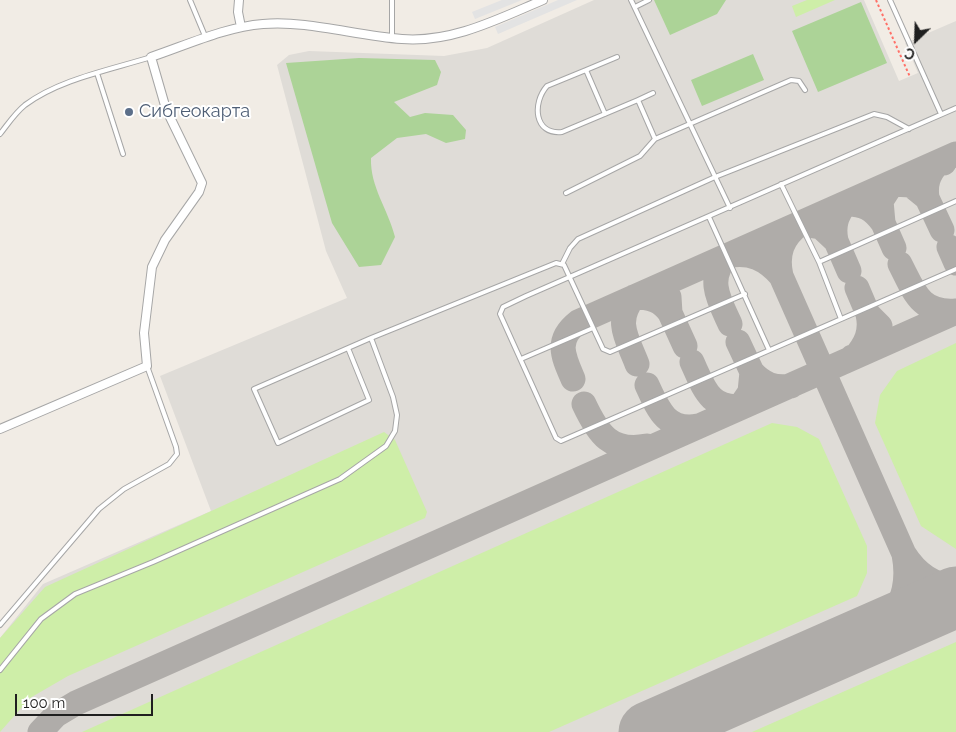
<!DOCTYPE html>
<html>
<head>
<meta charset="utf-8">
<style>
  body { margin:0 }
  #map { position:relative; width:956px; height:732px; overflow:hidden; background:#f1ece5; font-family:Raleway,sans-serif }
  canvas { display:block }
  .north { position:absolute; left:891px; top:15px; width:50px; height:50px; -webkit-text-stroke:4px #fff; paint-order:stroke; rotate:204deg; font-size:14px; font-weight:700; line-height:20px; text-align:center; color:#1f1f1f }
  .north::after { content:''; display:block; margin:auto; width:18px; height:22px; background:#1f1f1f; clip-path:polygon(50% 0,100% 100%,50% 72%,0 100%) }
  .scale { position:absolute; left:15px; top:694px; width:138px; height:22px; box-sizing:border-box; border:2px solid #1f1f1f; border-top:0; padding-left:6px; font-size:15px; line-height:18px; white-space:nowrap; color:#1f1f1f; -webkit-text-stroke:4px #fff; paint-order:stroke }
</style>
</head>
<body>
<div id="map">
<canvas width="956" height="732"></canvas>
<div class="north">С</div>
<div class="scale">100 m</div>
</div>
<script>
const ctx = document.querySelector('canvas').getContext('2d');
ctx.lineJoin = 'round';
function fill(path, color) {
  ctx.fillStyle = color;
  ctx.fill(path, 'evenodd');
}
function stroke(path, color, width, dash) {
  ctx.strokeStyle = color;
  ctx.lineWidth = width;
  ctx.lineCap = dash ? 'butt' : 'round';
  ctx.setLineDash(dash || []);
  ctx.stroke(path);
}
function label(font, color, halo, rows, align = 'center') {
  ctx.font = font + ' Raleway,sans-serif';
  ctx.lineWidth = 4;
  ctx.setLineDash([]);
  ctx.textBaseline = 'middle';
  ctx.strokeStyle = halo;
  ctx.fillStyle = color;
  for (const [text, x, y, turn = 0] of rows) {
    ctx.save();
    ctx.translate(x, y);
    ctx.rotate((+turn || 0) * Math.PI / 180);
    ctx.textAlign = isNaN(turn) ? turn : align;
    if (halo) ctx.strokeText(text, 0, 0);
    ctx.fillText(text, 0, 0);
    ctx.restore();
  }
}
fill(new Path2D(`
  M 594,0 L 864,0 L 899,81 L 918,73 L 905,43 L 956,21 L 956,732 L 0,732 L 0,638 L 43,584 L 211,511 L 160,376 L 347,298 L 326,251 L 277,65 L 289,55 L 309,51 L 444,56 L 487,48 Z`), '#dfdcd7');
fill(new Path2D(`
  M 807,0 L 835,0 L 796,17 L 792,6 Z
  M 956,343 L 956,549 L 921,526 L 875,423 L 880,395 L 897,371 Z
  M 772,423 L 797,427 L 819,439 L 867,546 L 867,573 L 857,596 L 549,732 L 82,732 Z
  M 384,432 L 395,440 L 427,512 L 425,518 L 68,676 L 30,698 L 0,732 L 0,638 L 45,587 Z
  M 956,642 L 956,732 L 752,732 Z`), '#ceeea8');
fill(new Path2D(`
  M 654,0 L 726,0 L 717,14 L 670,35 Z
  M 861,2 L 887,63 L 818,92 L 792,31 Z
  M 753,54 L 764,80 L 702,106 L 691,80 Z
  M 359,58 L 435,60 L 441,72 L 437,85 L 394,102 L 410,117 L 425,113 L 453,115 L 466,130 L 465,139 L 446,143 L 426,134 L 397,138 L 371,158 C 370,187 388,209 395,237 L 381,265 L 359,267 L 332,223 L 286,63 Z`), '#acd397');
fill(new Path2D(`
  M 502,0 L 522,0 L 475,19 L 472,12 Z
  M 558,0 L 577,0 L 498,34 L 495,27 Z`), '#e3e3e3');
stroke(new Path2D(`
  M 927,198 L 942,230
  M 883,223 L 894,248
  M 836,241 L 849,271
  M 949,247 L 956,263
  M 900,264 C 914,291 920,314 956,311
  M 781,276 L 904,554 C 916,573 933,586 956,587
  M 857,288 L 868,314 L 880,326
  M 669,297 L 670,313 L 685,346
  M 730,324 C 719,300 706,279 727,256 C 750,251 766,259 781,276 C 776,254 782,237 800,224 L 821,227 L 836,241 C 833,226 836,216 845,204 C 863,203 873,209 883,223 L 881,201 L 892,184 L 911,185 L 927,198 C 925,184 928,175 938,163 L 944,163
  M 738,342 L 752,372
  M 852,357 L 855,357 C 866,344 872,332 868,314
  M 692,362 C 704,388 710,411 744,406
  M 637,364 C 627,338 614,321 634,297 C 650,297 661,300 670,313
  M 573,379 C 563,356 555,340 578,322 L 956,154
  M 647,385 C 658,409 667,432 698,426
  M 584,404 C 598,434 611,453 647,446
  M 739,408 L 750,392 L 752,372 C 763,384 775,389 791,386
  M 877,632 C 902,612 910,585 904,554
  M 40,732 L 56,715 L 76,703 L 956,312`), '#afaca9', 25);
stroke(new Path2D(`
  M 649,732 L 956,597`), '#afaca9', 61);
const service = new Path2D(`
  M 190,0 L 205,36
  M 631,0 L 730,208
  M 890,0 L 941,114
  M 635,7 L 649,0
  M 392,38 L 392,0
  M 586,70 L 617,57
  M 97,73 L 123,154
  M 638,100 L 653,93
  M 956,108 L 526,296 L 503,307 L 500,314 L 556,438 L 561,441 L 956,269
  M 605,114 L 586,70 L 547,86 C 532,103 534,135 562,132 L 638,100 L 655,139
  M 0,134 C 8,124 15,113 25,105 C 60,79 110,70 151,57
  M 781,184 L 819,262 L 956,201
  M 566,193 L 640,156 L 655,139 L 791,80 L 799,81 L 805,90
  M 709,217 L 769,350
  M 819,262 L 841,319
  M 562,264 L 570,248 L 578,239 L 715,177 L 874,114 L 887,117 L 909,129
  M 371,338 L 556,263 L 564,265 L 603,349 L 610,352 L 745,294
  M 521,359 L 593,328
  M 0,625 L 99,509 L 124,489 L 169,464 L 177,454 L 176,447 L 147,366
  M 0,670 L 41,619 L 75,594 L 153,562 L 340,479 L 386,446 L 395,431 L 397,415 L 393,397 L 371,338 L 254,389 L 278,443 L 369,400 L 348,348`);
const minor = new Path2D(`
  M 239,0 L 238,12 L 241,27
  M 0,429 L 147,366 L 144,333 L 152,267 L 165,240 L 199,192 L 202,183 L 166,109 L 151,57 C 187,45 225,27 263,24 C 307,20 357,36 402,39 C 452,43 498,19 543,0`);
stroke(service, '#a6a6a6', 6);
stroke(minor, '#a6a6a6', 10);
stroke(new Path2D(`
  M 876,0 L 910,77`), '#ff7068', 2, [2.5, 2.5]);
stroke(service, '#fff', 4);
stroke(minor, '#fff', 8);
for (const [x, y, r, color] of [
  [129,112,5,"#5c6f8a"]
]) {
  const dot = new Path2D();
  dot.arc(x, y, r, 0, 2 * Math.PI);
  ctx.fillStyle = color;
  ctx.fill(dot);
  stroke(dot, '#fff', 2);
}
label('18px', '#4e5e75', '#fff', [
  ["Сибгеокарта",139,112]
], 'left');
</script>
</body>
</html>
